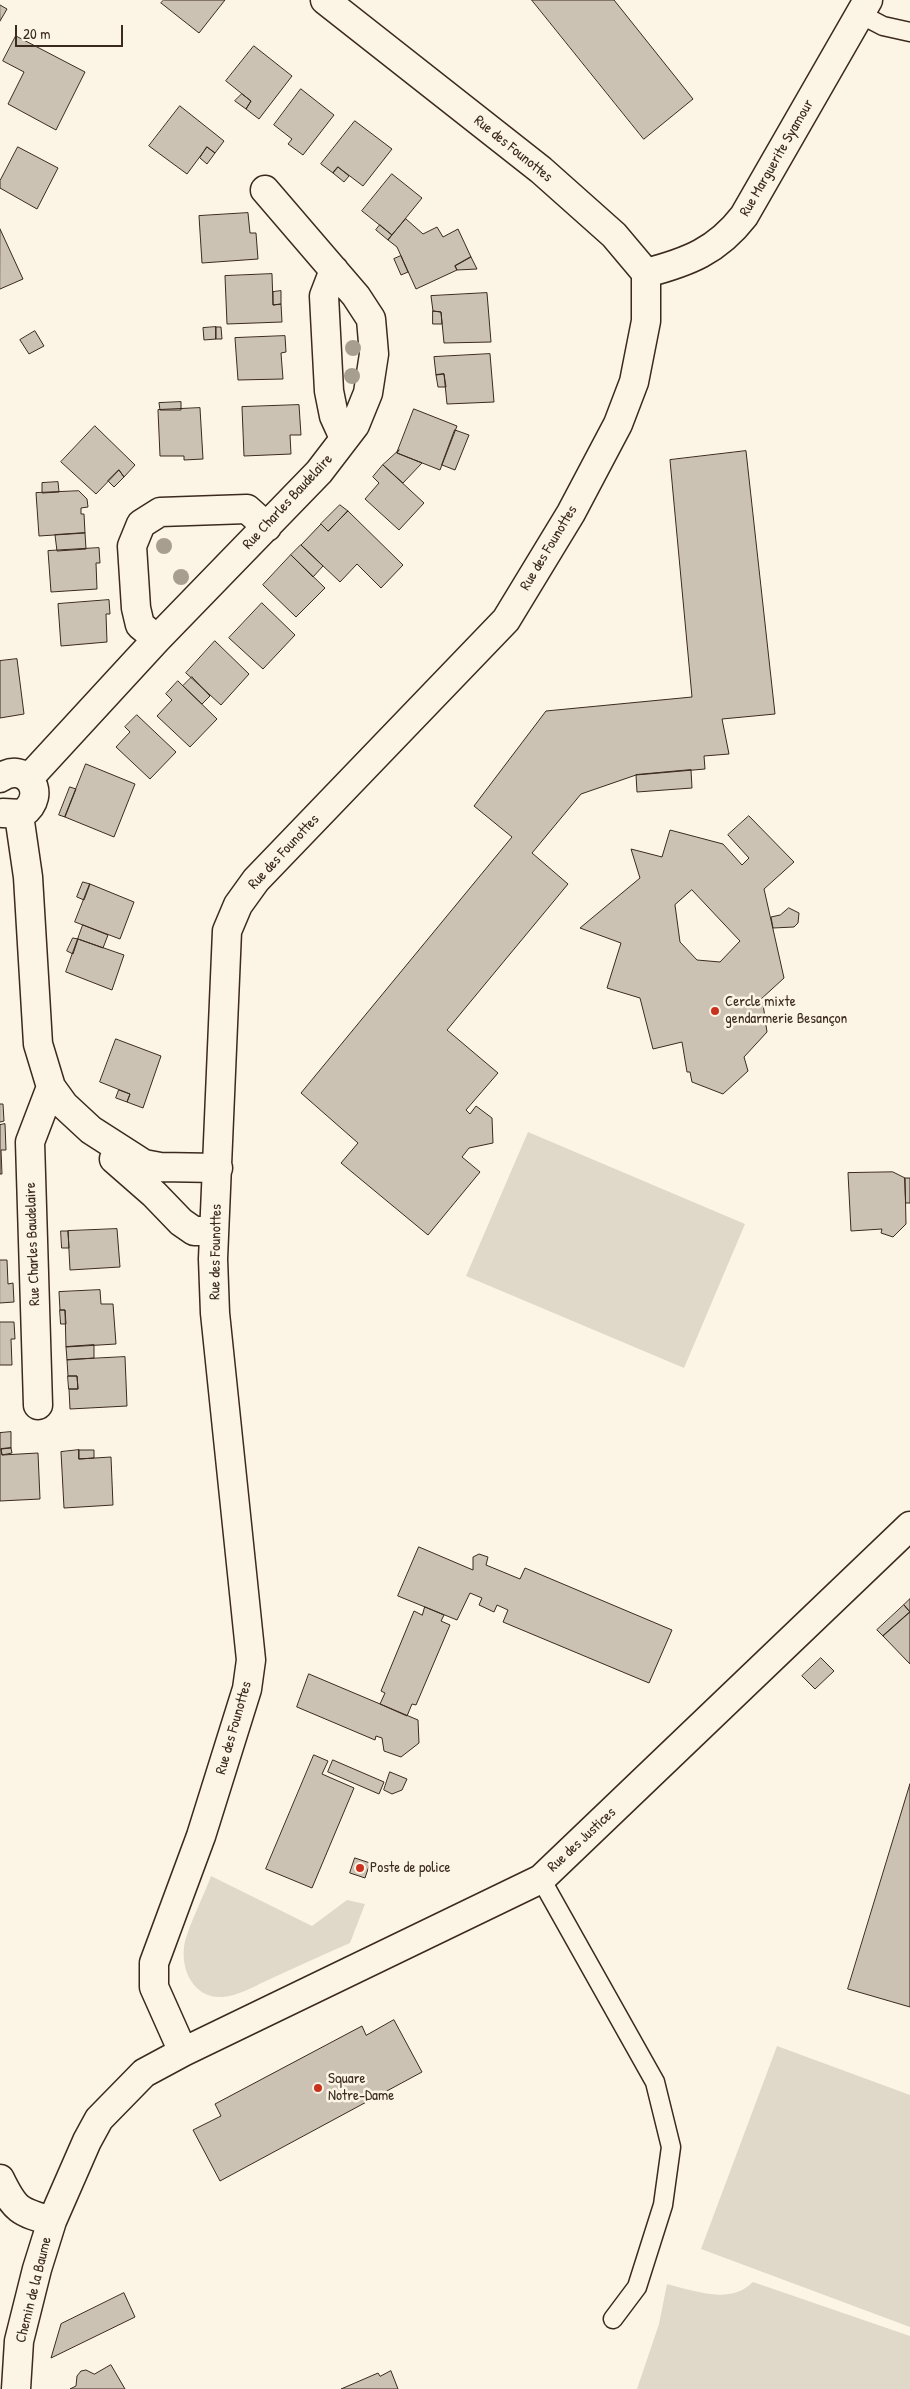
<!DOCTYPE html>
<html>
<head>
<meta charset="utf-8">
<style>
  body { margin:0 }
  #map { position:relative; width:910px; height:2389px; overflow:hidden; background:#fcf5e5; font-family:"Patrick Hand",sans-serif }
  canvas { display:block }
  .scale { position:absolute; left:15px; top:25px; width:108px; height:22px; box-sizing:border-box; border:2px solid #3b2a1e; border-top:0; padding-left:6px; font-size:15px; line-height:18px; white-space:nowrap; color:#3b2a1e; -webkit-text-stroke:4px #fcf5e5; paint-order:stroke }
</style>
</head>
<body>
<div id="map">
<canvas width="910" height="2389"></canvas>
<div class="scale">20 m</div>
</div>
<script>
const ctx = document.querySelector('canvas').getContext('2d');
ctx.lineJoin = 'round';
function fill(path, color) {
  ctx.fillStyle = color;
  ctx.fill(path, 'evenodd');
}
function stroke(path, color, width, dash) {
  ctx.strokeStyle = color;
  ctx.lineWidth = width;
  ctx.lineCap = dash ? 'butt' : 'round';
  ctx.setLineDash(dash || []);
  ctx.stroke(path);
}
function label(font, color, halo, rows, align = 'center') {
  ctx.font = font + ' "Patrick Hand",sans-serif';
  ctx.lineWidth = 5;
  ctx.setLineDash([]);
  ctx.textBaseline = 'middle';
  ctx.strokeStyle = halo;
  ctx.fillStyle = color;
  for (const [text, x, y, turn = 0] of rows) {
    ctx.save();
    ctx.translate(x, y);
    ctx.rotate((+turn || 0) * Math.PI / 180);
    ctx.textAlign = isNaN(turn) ? turn : align;
    if (halo) ctx.strokeText(text, 0, 0);
    ctx.fillText(text, 0, 0);
    ctx.restore();
  }
}
fill(new Path2D(`
  M 528,1132 L 745,1224 L 684,1368 L 466,1276 Z
  M 211,1876 L 312,1926 L 347,1900 L 365,1904 L 350,1943 C 322,1955 294,1968 266,1981 C 253,1987 237,1996 223,1997 C 195,1999 181,1972 184,1947 C 186,1931 205,1893 211,1876 Z
  M 777,2046 L 910,2095 L 910,2327 L 701,2249 Z
  M 753,2282 L 910,2336 L 910,2389 L 637,2389 L 659,2324 L 667,2284 C 695,2291 730,2305 753,2282 Z`), '#e0d8c8');
const building = new Path2D(`
  M 164,0 L 225,0 L 199,33 L 161,3 Z
  M 532,0 L 614,0 L 693,99 L 644,139 Z
  M 0,5 L 7,9 L 0,21 Z
  M 16,36 L 85,72 L 56,130 L 8,104 L 24,72 L 3,61 Z
  M 254,46 L 292,76 L 259,119 L 246,109 L 251,101 L 226,81 Z
  M 301,89 L 334,115 L 303,155 L 288,144 L 292,139 L 274,125 Z
  M 242,94 L 251,101 L 246,109 L 235,101 Z
  M 180,106 L 224,141 L 215,153 L 207,147 L 187,174 L 149,146 Z
  M 355,121 L 392,149 L 363,186 L 338,167 L 333,173 L 321,164 Z
  M 18,147 L 58,168 L 37,209 L 0,188 L 0,181 Z
  M 207,147 L 215,153 L 207,164 L 200,158 Z
  M 338,167 L 349,176 L 344,182 L 333,173 Z
  M 392,174 L 422,198 L 392,235 L 362,211 Z
  M 248,213 L 250,233 L 256,233 L 258,259 L 202,263 L 199,216 Z
  M 406,219 L 423,234 L 437,227 L 443,237 L 458,229 L 471,257 L 455,266 L 457,270 L 416,289 L 397,247 L 388,240 Z
  M 380,225 L 392,235 L 388,240 L 376,230 Z
  M 0,229 L 23,279 L 0,289 Z
  M 401,256 L 408,272 L 401,275 L 394,259 Z
  M 471,257 L 477,269 L 457,270 L 455,266 Z
  M 272,274 L 273,305 L 281,304 L 282,322 L 227,324 L 225,276 Z
  M 281,291 L 281,304 L 273,305 L 273,292 Z
  M 487,293 L 491,342 L 444,343 L 441,312 L 433,311 L 431,296 Z
  M 433,311 L 441,312 L 442,324 L 433,324 Z
  M 216,327 L 216,339 L 204,340 L 203,328 Z
  M 216,327 L 221,327 L 222,339 L 216,339 Z
  M 35,331 L 44,346 L 29,354 L 20,340 Z
  M 285,336 L 286,352 L 281,353 L 283,379 L 238,380 L 235,338 Z
  M 490,354 L 494,402 L 447,404 L 444,374 L 436,375 L 434,357 Z
  M 444,374 L 446,387 L 438,387 L 436,375 Z
  M 181,402 L 181,410 L 160,410 L 159,403 Z
  M 299,405 L 301,435 L 290,435 L 291,454 L 244,456 L 242,407 Z
  M 200,408 L 203,459 L 184,460 L 184,456 L 160,456 L 158,410 Z
  M 414,409 L 457,426 L 440,470 L 397,453 Z
  M 95,426 L 135,465 L 124,477 L 119,470 L 96,494 L 61,462 Z
  M 455,430 L 469,435 L 455,470 L 442,465 Z
  M 399,450 L 397,453 L 422,463 L 403,483 L 383,465 Z
  M 746,451 L 775,714 L 722,719 L 729,754 L 704,756 L 705,769 L 636,775 L 581,794 L 532,853 L 568,884 L 447,1030 L 498,1073 L 466,1110 L 470,1114 L 476,1106 L 492,1118 L 493,1143 L 469,1148 L 462,1157 L 480,1172 L 428,1235 L 341,1163 L 358,1143 L 301,1093 L 512,837 L 474,806 L 546,711 L 692,697 L 670,460 Z
  M 383,465 L 424,503 L 399,530 L 365,499 L 379,483 L 373,477 Z
  M 119,470 L 124,477 L 114,487 L 108,481 Z
  M 58,482 L 59,492 L 42,493 L 42,483 Z
  M 79,491 L 87,499 L 88,507 L 81,508 L 81,514 L 84,514 L 85,533 L 39,536 L 36,493 Z
  M 340,505 L 348,511 L 328,531 L 321,524 Z
  M 348,511 L 403,565 L 381,588 L 357,564 L 340,582 L 301,545 L 321,524 L 328,531 Z
  M 85,533 L 86,549 L 57,551 L 55,535 Z
  M 301,545 L 323,566 L 313,577 L 291,555 Z
  M 99,548 L 100,563 L 96,563 L 97,589 L 51,592 L 48,551 Z
  M 291,555 L 325,588 L 296,617 L 263,585 Z
  M 109,600 L 110,614 L 106,614 L 107,642 L 61,646 L 58,604 Z
  M 262,603 L 295,635 L 263,669 L 229,638 Z
  M 215,641 L 249,674 L 221,705 L 186,673 Z
  M 17,659 L 24,714 L 0,718 L 0,661 Z
  M 192,677 L 210,696 L 202,704 L 183,686 Z
  M 178,681 L 217,719 L 190,747 L 157,716 L 172,700 L 166,694 Z
  M 137,715 L 176,752 L 150,779 L 116,747 L 130,732 L 125,727 Z
  M 86,764 L 135,784 L 114,837 L 65,817 Z
  M 691,770 L 692,788 L 637,792 L 636,775 Z
  M 70,787 L 76,789 L 65,817 L 59,815 Z
  M 749,816 L 794,862 L 764,889 L 784,978 L 760,1000 L 763,1004 L 767,1032 L 744,1057 L 748,1071 L 723,1094 L 692,1082 L 690,1072 L 687,1072 L 682,1042 L 653,1049 L 640,998 L 607,988 L 621,943 L 580,928 L 640,878 L 631,849 L 662,857 L 670,830 L 723,844 L 742,865 L 749,858 L 728,835 ZM 692,890 L 740,941 L 720,962 L 697,960 L 680,942 L 675,905 Z
  M 83,882 L 90,884 L 84,900 L 77,897 Z
  M 90,884 L 134,902 L 120,939 L 75,922 Z
  M 789,908 L 799,913 L 798,923 L 794,927 L 773,928 L 771,917 L 780,915 Z
  M 83,925 L 108,935 L 103,948 L 78,939 Z
  M 73,938 L 78,939 L 73,954 L 67,951 Z
  M 78,939 L 124,955 L 112,990 L 66,972 Z
  M 116,1039 L 161,1056 L 143,1108 L 127,1102 L 130,1094 L 100,1082 Z
  M 119,1090 L 130,1094 L 127,1102 L 116,1098 Z
  M 0,1104 L 3,1104 L 4,1121 L 0,1122 Z
  M 5,1124 L 6,1150 L 1,1150 L 2,1174 L 0,1174 L 0,1125 Z
  M 893,1172 L 905,1178 L 906,1224 L 893,1237 L 881,1233 L 882,1229 L 851,1231 L 848,1173 Z
  M 905,1178 L 910,1178 L 910,1203 L 906,1203 Z
  M 117,1229 L 120,1267 L 70,1270 L 68,1231 Z
  M 61,1231 L 68,1231 L 69,1248 L 62,1248 Z
  M 0,1260 L 7,1260 L 8,1284 L 13,1283 L 14,1302 L 0,1303 Z
  M 100,1290 L 101,1304 L 113,1304 L 116,1344 L 66,1347 L 65,1310 L 60,1310 L 59,1292 Z
  M 60,1310 L 65,1310 L 66,1324 L 61,1324 Z
  M 0,1322 L 14,1322 L 15,1339 L 11,1339 L 12,1365 L 0,1365 Z
  M 94,1345 L 94,1358 L 67,1360 L 66,1347 Z
  M 125,1357 L 127,1406 L 70,1409 L 69,1389 L 78,1389 L 77,1376 L 68,1376 L 67,1360 Z
  M 68,1376 L 77,1376 L 78,1389 L 69,1389 Z
  M 11,1432 L 11,1448 L 1,1449 L 2,1455 L 38,1453 L 40,1499 L 0,1501 L 0,1433 Z
  M 11,1448 L 12,1453 L 2,1455 L 1,1449 Z
  M 79,1450 L 79,1459 L 111,1457 L 113,1505 L 64,1508 L 61,1452 Z
  M 79,1450 L 94,1450 L 94,1458 L 79,1459 Z
  M 419,1547 L 473,1570 L 473,1557 L 479,1554 L 488,1557 L 486,1565 L 520,1579 L 525,1568 L 672,1630 L 649,1683 L 503,1622 L 508,1610 L 497,1605 L 494,1612 L 479,1605 L 482,1598 L 470,1593 L 457,1620 L 398,1596 Z
  M 910,1599 L 910,1612 L 904,1605 Z
  M 904,1605 L 910,1612 L 883,1636 L 877,1630 Z
  M 425,1607 L 444,1615 L 441,1621 L 450,1625 L 416,1705 L 412,1704 L 407,1716 L 380,1704 L 385,1693 L 381,1691 L 414,1611 L 422,1615 Z
  M 910,1612 L 910,1664 L 883,1636 Z
  M 821,1658 L 834,1671 L 815,1689 L 802,1676 Z
  M 309,1674 L 418,1720 L 419,1743 L 401,1757 L 384,1751 L 382,1738 L 376,1736 L 375,1740 L 297,1707 Z
  M 314,1755 L 328,1761 L 322,1774 L 354,1788 L 312,1888 L 266,1869 Z
  M 333,1760 L 384,1782 L 379,1794 L 328,1772 Z
  M 390,1772 L 407,1779 L 402,1790 L 392,1794 L 384,1790 Z
  M 910,1784 L 910,2007 L 848,1989 Z
  M 355,1858 L 370,1863 L 365,1878 L 350,1873 Z
  M 394,2020 L 422,2072 L 220,2181 L 193,2130 L 221,2116 L 215,2104 L 362,2026 L 366,2035 Z
  M 124,2293 L 135,2317 L 51,2358 L 61,2324 Z
  M 111,2365 L 125,2389 L 70,2389 L 76,2386 L 77,2376 L 81,2371 L 86,2370 L 94,2374 Z
  M 391,2371 L 398,2389 L 341,2389 L 378,2373 L 380,2376 Z`);
fill(building, '#ccc2b3');
stroke(building, '#3b2a1e', 1);
const lane = new Path2D(`
  M 860,14 L 883,26 L 910,32
  M 541,1879 L 655,2082 L 671,2147 L 663,2205 L 637,2287 L 613,2319`);
const street = new Path2D(`
  M 334,270 L 324,296 L 329,391 L 334,416 L 344,438
  M 646,273 C 688,262 717,251 744,216 L 868,0
  M 157,639 L 140,625 L 136,608 L 132,546 L 141,524 L 160,512 L 247,509 L 267,527
  M 0,778 C 25,760 50,794 22,814 L 3,813
  M 29,778 L 157,639 L 319,472 L 355,425 L 368,393 L 374,354 L 371,319 L 356,296 L 265,190
  M 19,815 L 28,877 L 38,1044 L 51,1087 L 64,1105 L 91,1130 L 144,1164 L 160,1167 L 218,1168
  M 114,1159 L 154,1194 L 181,1222 L 194,1231 L 214,1231
  M 38,1405 L 30,1142 L 51,1087
  M 183,2052 L 154,1987 L 154,1963 L 201,1836 L 247,1689 L 251,1660 L 215,1313 L 213,1259 L 227,931 L 238,905 L 256,880 L 506,620 L 571,513 L 618,424 L 634,382 L 646,321 L 646,273 L 614,235 L 541,170 L 325,0
  M 0,2179 C 15,2210 19,2212 52,2221
  M 16,2389 L 19,2341 L 37,2269 L 52,2221 L 87,2141 L 99,2119 L 144,2073 L 183,2052 L 541,1879 L 910,1526`);
stroke(lane, '#3b2a1e', 21);
stroke(street, '#3b2a1e', 31);
stroke(lane, '#fcf5e5', 18);
stroke(street, '#fcf5e5', 28);
ctx.fillStyle = '#a89e8f';
for (const [x, y] of [
  [353,348],
  [352,376],
  [164,546],
  [181,577]
]) {
  ctx.beginPath();
  ctx.arc(x, y, 8, 0, 2 * Math.PI);
  ctx.fill();
}
for (const [x, y, r, color] of [
  [715,1011,5,"#c8321e"],
  [360,1868,5,"#c8321e"],
  [318,2088,5,"#c8321e"]
]) {
  const dot = new Path2D();
  dot.arc(x, y, r, 0, 2 * Math.PI);
  ctx.fillStyle = color;
  ctx.fill(dot);
  stroke(dot, '#fcf5e5', 2);
}
label('15px', '#3b2a1e', '#fcf5e5', [
  ["Rue des Founottes",513,149,39],
  ["Rue Marguerite Syamour",777,158,-60],
  ["Rue Charles Baudelaire",288,502,-47],
  ["Rue des Founottes",549,548,-59],
  ["Rue des Founottes",284,852,-47],
  ["Rue Charles Baudelaire",33,1244,-92],
  ["Rue des Founottes",216,1252,-89],
  ["Rue des Founottes",234,1728,-74],
  ["Rue des Justices",582,1840,-43],
  ["Chemin de la Baume",34,2290,-76]
]);
label('15px', '#3b2a1e', '#fcf5e5', [
  ["Cercle mixte",725,1002],
  ["gendarmerie Besançon",725,1019],
  ["Poste de police",370,1868],
  ["Square",328,2079],
  ["Notre-Dame",328,2096]
], 'left');
</script>
</body>
</html>
